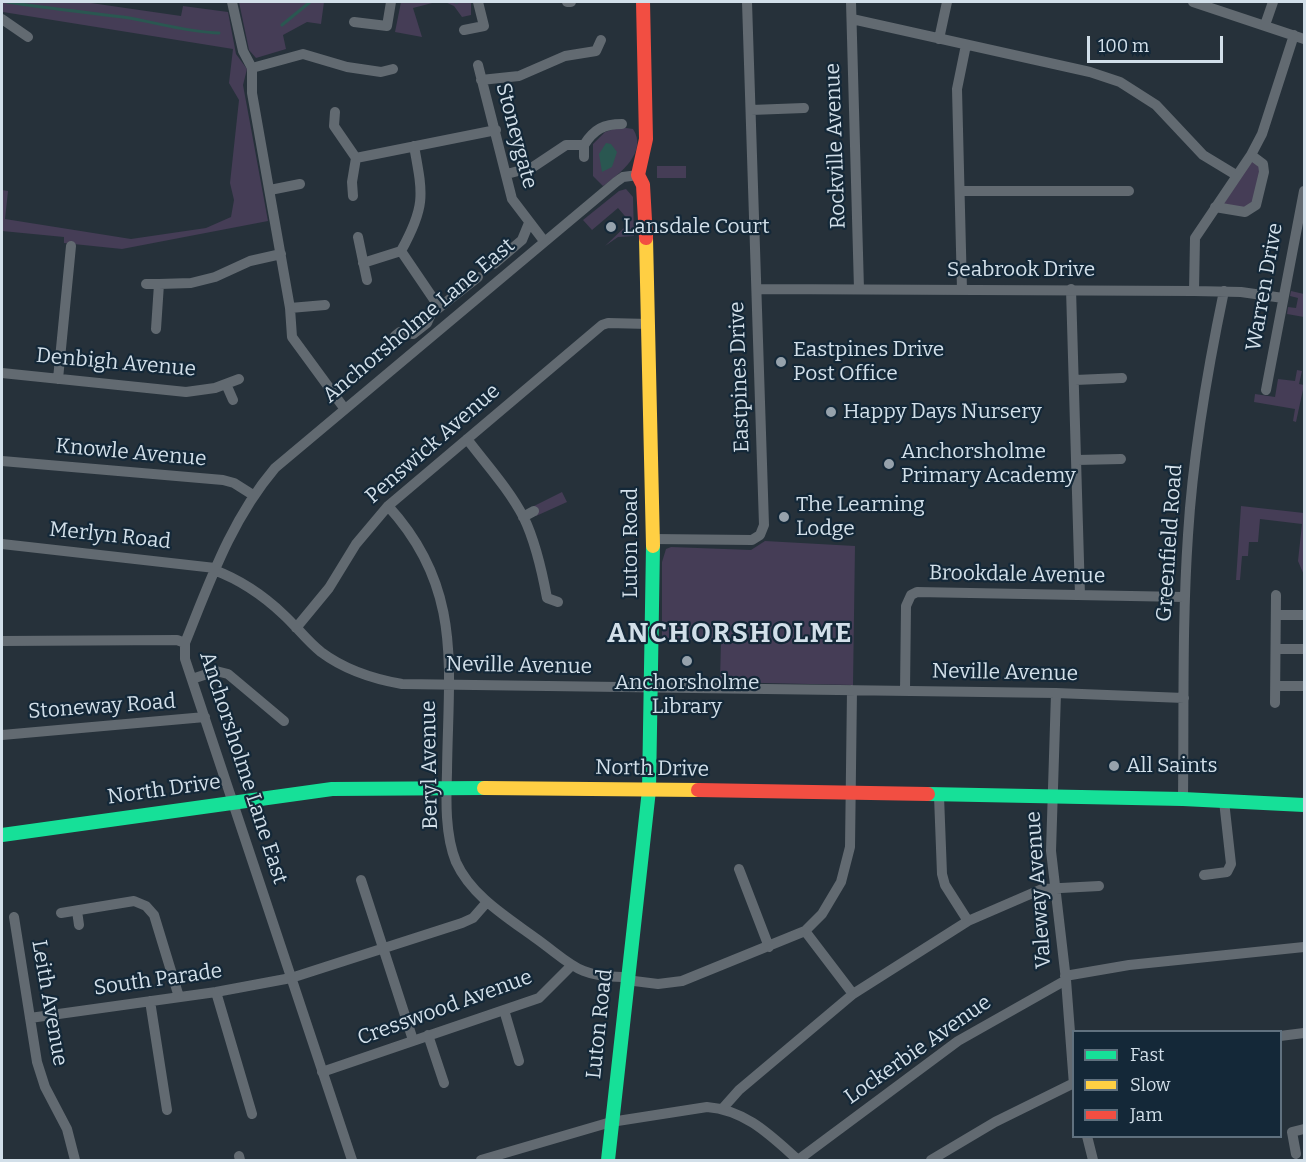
<!DOCTYPE html>
<html>
<head>
<meta charset="utf-8">
<style>
  body { margin:0 }
  #map { position:relative; width:1306px; height:1162px; overflow:hidden; background:#26313a; font-family:Bitter,serif }
  canvas { display:block }
  .frame { position:absolute; inset:0; border:3px solid #d2dfe9; pointer-events:none }
  .legend { position:absolute; left:1072px; top:1030px; width:210px; height:108px; box-sizing:border-box; background:#142838; border:2px solid #60717f; margin:0; padding:8px 10px; list-style:none; font-size:18px; color:#d2dfe9 }
  .legend li { display:flex; align-items:center; gap:12px; height:30px }
  .legend b { width:30px; border:2px solid #60717f }
  .scale { position:absolute; left:1087px; top:36px; width:136px; height:27px; box-sizing:border-box; border:3px solid #d2dfe9; border-top:0; padding-left:8px; font-size:18px; line-height:21px; white-space:nowrap; color:#d2dfe9; -webkit-text-stroke:4px #142838; paint-order:stroke }
</style>
</head>
<body>
<div id="map">
<canvas width="1306" height="1162"></canvas>
<div class="frame"></div>
<ul class="legend">
<li><b style="height:8px;background:#16e098"></b>Fast</li>
<li><b style="height:8px;background:#ffcf43"></b>Slow</li>
<li><b style="height:8px;background:#f24e42"></b>Jam</li>
</ul>
<div class="scale">100 m</div>
</div>
<script>
const ctx = document.querySelector('canvas').getContext('2d');
ctx.lineJoin = 'round';
function fill(path, color) {
  ctx.fillStyle = color;
  ctx.fill(path, 'evenodd');
}
function stroke(path, color, width, dash) {
  ctx.strokeStyle = color;
  ctx.lineWidth = width;
  ctx.lineCap = dash ? 'butt' : 'round';
  ctx.setLineDash(dash || []);
  ctx.stroke(path);
}
function label(font, color, halo, rows, align = 'center') {
  ctx.font = font + ' Bitter,serif';
  ctx.lineWidth = 4.5;
  ctx.setLineDash([]);
  ctx.textBaseline = 'middle';
  ctx.strokeStyle = halo;
  ctx.fillStyle = color;
  for (const [text, x, y, turn = 0] of rows) {
    ctx.save();
    ctx.translate(x, y);
    ctx.rotate((+turn || 0) * Math.PI / 180);
    ctx.textAlign = isNaN(turn) ? turn : align;
    if (halo) ctx.strokeText(text, 0, 0);
    ctx.fillText(text, 0, 0);
    ctx.restore();
  }
}
fill(new Path2D(`
  M 2,2 L 84,2 L 181,16 L 183,6 L 228,12 L 236,54 L 247,69 L 243,85 L 268,221 L 122,249 L 64,243 L 64,237 L 2,231 L 2,190 L 8,191 L 5,219 L 131,239 L 206,228 L 231,217 L 234,200 L 230,183 L 239,100 L 229,83 L 233,49 L 3,12 Z
  M 239,2 L 324,2 L 321,24 L 307,22 L 283,35 L 286,49 L 256,58 L 249,50 Z
  M 401,2 L 436,2 L 413,8 L 422,37 L 395,32 Z
  M 445,2 L 471,2 L 471,15 L 462,17 L 454,6 Z
  M 620,127 L 633,129 C 648,152 620,174 603,186 L 593,176 L 593,144 L 605,132 Z
  M 1255,157 L 1263,164 L 1252,210 L 1219,207 Z
  M 657,166 L 686,166 L 686,178 L 657,178 Z
  M 626,189 L 633,197 L 634,236 L 618,237 L 605,246 L 630,222 L 618,208 L 592,230 L 583,220 L 619,191 Z
  M 1291,291 L 1304,294 L 1304,317 L 1287,314 L 1288,307 L 1296,308 L 1298,298 L 1290,296 Z
  M 1297,370 L 1302,371 L 1299,384 L 1304,385 L 1296,422 L 1293,421 L 1295,409 L 1254,402 L 1255,394 L 1275,397 L 1278,379 L 1295,381 Z
  M 562,492 L 567,502 L 536,516 L 532,507 Z
  M 1241,506 L 1304,513 L 1304,575 L 1298,561 L 1302,524 L 1260,519 L 1258,542 L 1249,542 L 1248,556 L 1242,556 L 1240,580 L 1236,580 Z
  M 765,541 L 855,546 L 853,685 L 720,682 L 721,640 L 662,640 L 662,562 L 666,549 L 671,547 L 751,550 Z`), '#453d56');
fill(new Path2D(`
  M 606,143 L 611,144 L 617,152 L 612,167 L 602,172 L 599,154 Z`), '#2a5751');
stroke(new Path2D(`
  M 7,2 C 46,8 84,12 123,17 C 155,22 186,32 219,33
  M 456,2 L 457,2
  M 282,25 L 310,2`), '#2a5751', 3);
stroke(new Path2D(`
  M 232,2 L 243,51 L 252,68
  M 567,2 L 571,2
  M 851,2 L 859,289
  M 1193,2 L 1304,39
  M 2,19 L 28,37
  M 852,19 L 1090,72 L 1120,82 L 1156,105 L 1203,155 L 1236,175
  M 354,22 L 387,26 L 391,2
  M 1265,25 L 1273,2
  M 464,30 L 484,26 L 478,2
  M 939,39 L 947,2
  M 478,65 L 512,199 L 544,241
  M 481,80 L 519,76 L 565,56 L 596,51 L 601,40
  M 751,110 L 804,108
  M 335,112 L 334,126 L 356,158 L 352,182 L 353,196
  M 584,157 L 584,145
  M 356,158 L 496,130
  M 507,174 L 533,167 L 566,145 L 584,145 C 594,129 604,124 622,124
  M 270,190 L 300,184
  M 960,191 L 1129,191
  M 1215,207 L 1245,212 L 1256,205 L 1264,172 L 1263,164 L 1251,155
  M 358,237 L 367,280
  M 401,251 L 439,307
  M 363,263 L 401,251 C 426,206 423,195 414,146
  M 494,264 L 522,240 L 529,223
  M 146,284 L 159,284
  M 757,289 L 1194,291 L 1241,292 L 1283,298
  M 1071,289 L 1080,595
  M 962,290 L 957,89 L 966,45
  M 1194,291 L 1195,238 L 1251,155 L 1262,134 L 1294,35
  M 290,308 L 325,305
  M 156,329 L 159,284 L 191,283 L 215,277 L 250,261 L 281,254
  M 395,336 L 400,332 L 413,334 L 427,323 L 431,314 L 478,277
  M 2,373 L 186,392 L 215,388 L 239,379
  M 58,379 L 71,246
  M 1075,380 L 1122,378
  M 226,384 L 233,400
  M 1266,390 L 1304,191
  M 344,408 L 292,337 L 290,308 L 252,93 L 252,68 L 303,54 L 347,67 L 381,72 L 393,69
  M 467,439 C 486,464 509,489 524,518 C 536,543 542,571 547,598 L 558,602
  M 1077,460 L 1121,459
  M 2,461 L 223,480 L 234,483 L 253,495
  M 388,506 C 464,589 448,668 447,772 C 446,800 445,835 456,862 C 471,895 505,916 534,937 C 571,963 577,978 626,977
  M 523,517 L 534,511
  M 653,539 L 752,540 L 760,535 L 764,525 L 747,2
  M 2,544 L 215,568
  M 214,570 C 241,580 264,596 284,615 C 297,627 307,641 321,652 C 345,670 373,679 402,684 L 1056,693 L 1184,698
  M 1276,615 L 1304,615
  M 296,628 L 329,588 L 356,544 L 388,506 L 602,325 L 608,323 L 649,324
  M 2,641 L 177,640 L 185,643
  M 1276,649 L 1304,649
  M 192,679 L 216,671 L 228,674 L 284,721
  M 1276,686 L 1304,686
  M 905,691 L 906,606 L 911,595 L 917,592 L 1184,597
  M 1056,693 L 1051,851 L 1066,980 L 1074,1085
  M 1275,703 L 1276,595
  M 2,735 L 205,717
  M 939,796 L 942,874 L 945,885 L 968,921
  M 1183,799 C 1184,711 1182,623 1188,535 C 1193,453 1207,372 1224,291
  M 739,869 L 769,947
  M 1204,875 L 1227,872 L 1231,864 L 1224,801
  M 361,880 L 413,1040
  M 77,911 L 79,925
  M 61,913 L 134,901 L 146,906 L 154,915 L 179,997
  M 14,917 L 37,1062 L 45,1087 L 67,1129 L 75,1160
  M 805,931 L 853,994
  M 1065,976 L 1129,965 L 1304,947
  M 626,980 L 658,984 L 682,981 L 805,931 L 822,914 L 841,882 L 850,847 L 852,690
  M 216,992 L 252,1114
  M 150,1001 L 167,1110
  M 504,1010 L 519,1061
  M 30,1018 L 216,992 L 291,978 L 462,923 L 473,918 L 487,902
  M 428,1035 L 444,1083
  M 1280,1036 L 1304,1033
  M 322,1072 L 539,998 L 571,966
  M 723,1108 L 739,1090 L 853,994 L 968,921 L 1042,889 L 1099,886
  M 1087,1136 L 1093,1160
  M 1296,1154 L 1292,1132 L 1304,1129
  M 239,1156 L 240,1160
  M 352,1160 L 185,659 L 185,643 C 210,581 231,520 275,468 L 616,182 L 623,177 L 638,175
  M 481,1160 L 611,1122 L 707,1107 C 746,1110 771,1136 798,1160
  M 798,1160 L 958,1041 L 1066,980
  M 931,1160 L 995,1122 L 1074,1083`), '#626a71', 10);
stroke(new Path2D(`
  M 928,794 L 1183,799 L 1304,805
  M 2,835 L 332,789 L 484,788
  M 608,1160 L 649,790 L 653,546`), '#16e098', 14);
stroke(new Path2D(`
  M 646,238 L 653,546
  M 484,788 L 698,790`), '#ffcf43', 14);
stroke(new Path2D(`
  M 643,2 L 646,139 L 638,175 L 643,185 L 646,238
  M 698,790 L 928,794`), '#f24e42', 14);
for (const [x, y, r, color] of [
  [611,227,6,"#96a2ac"],
  [781,362,6,"#96a2ac"],
  [831,412,6,"#96a2ac"],
  [889,464,6,"#96a2ac"],
  [784,517,6,"#96a2ac"],
  [687,661,6,"#96a2ac"],
  [1114,766,6,"#96a2ac"]
]) {
  const dot = new Path2D();
  dot.arc(x, y, r, 0, 2 * Math.PI);
  ctx.fillStyle = color;
  ctx.fill(dot);
  stroke(dot, '#142838', 2);
}
label('21px', '#d2dfe9', '#142838', [
  ["Stoneygate",516,136,75],
  ["Rockville Avenue",836,146,-92],
  ["Seabrook Drive",1021,270],
  ["Warren Drive",1265,287,-80],
  ["Anchorsholme Lane East",419,321,-40],
  ["Denbigh Avenue",116,363,5],
  ["Eastpines Drive",740,377,-92],
  ["Penswick Avenue",433,444,-41],
  ["Knowle Avenue",131,453,5],
  ["Merlyn Road",110,536,6],
  ["Luton Road",631,543,-90],
  ["Greenfield Road",1170,543,-86],
  ["Brookdale Avenue",1017,575,1],
  ["Neville Avenue",519,666,1],
  ["Neville Avenue",1005,673,1],
  ["Stoneway Road",102,707,-4],
  ["Beryl Avenue",430,765,-91],
  ["Anchorsholme Lane East",243,768,72],
  ["North Drive",652,769,1],
  ["North Drive",164,790,-8],
  ["Valeway Avenue",1039,890,-94],
  ["South Parade",158,980,-8],
  ["Leith Avenue",49,1003,80],
  ["Cresswood Avenue",445,1008,-20],
  ["Luton Road",600,1024,-84],
  ["Lockerbie Avenue",918,1050,-35]
]);
label('21px', '#d2dfe9', '#142838', [
  ["Lansdale Court",623,227],
  ["Eastpines Drive",793,350],
  ["Post Office",793,374],
  ["Happy Days Nursery",843,412],
  ["Anchorsholme",901,452],
  ["Primary Academy",901,476],
  ["The Learning",796,505],
  ["Lodge",796,529],
  ["Anchorsholme",687,683,"center"],
  ["Library",687,707,"center"],
  ["All Saints",1126,766]
], 'left');
ctx.letterSpacing = '1.5px';
label('bold 27px', '#d2dfe9', '#142838', [
  ["ANCHORSHOLME",730,634]
]);
ctx.letterSpacing = '0px';
</script>
</body>
</html>
